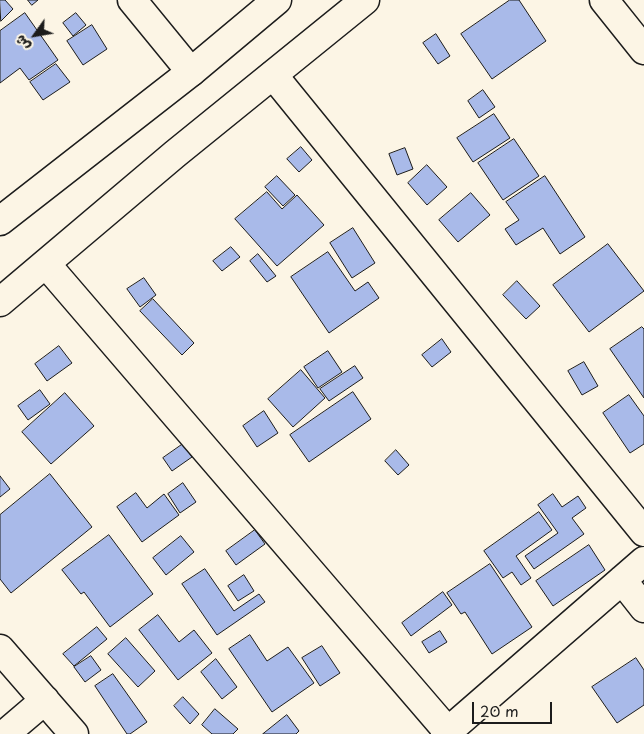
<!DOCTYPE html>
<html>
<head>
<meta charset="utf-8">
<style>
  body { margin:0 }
  #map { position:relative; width:644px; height:734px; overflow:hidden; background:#fcf5e5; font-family:"Playpen Sans","Playpen Sans Arabic",sans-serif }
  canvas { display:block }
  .north { position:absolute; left:10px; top:10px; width:50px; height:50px; -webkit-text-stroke:4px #fcf5e5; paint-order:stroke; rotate:238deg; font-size:14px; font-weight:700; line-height:20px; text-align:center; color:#1c1c1c }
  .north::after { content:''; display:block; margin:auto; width:18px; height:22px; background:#1c1c1c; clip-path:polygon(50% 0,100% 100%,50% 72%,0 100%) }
  .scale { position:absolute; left:472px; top:702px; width:80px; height:22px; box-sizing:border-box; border:2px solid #1c1c1c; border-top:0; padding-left:6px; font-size:15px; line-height:18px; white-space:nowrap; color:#1c1c1c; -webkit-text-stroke:4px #fcf5e5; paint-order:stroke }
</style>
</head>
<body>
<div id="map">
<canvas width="644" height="734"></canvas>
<div class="north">ش</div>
<div class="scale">20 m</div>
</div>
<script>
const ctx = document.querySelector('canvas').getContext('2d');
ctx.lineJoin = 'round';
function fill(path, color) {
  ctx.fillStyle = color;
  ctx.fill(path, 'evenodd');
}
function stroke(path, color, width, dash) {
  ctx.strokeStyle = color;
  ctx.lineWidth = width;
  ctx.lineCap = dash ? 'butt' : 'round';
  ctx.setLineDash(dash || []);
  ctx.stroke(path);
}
const building = new Path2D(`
  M 0,0 L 5,0 L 13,9 L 1,21 Z
  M 28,0 L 38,0 L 32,5 Z
  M 510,0 L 519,0 L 546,41 L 492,79 L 461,34 Z
  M 25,13 L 58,60 L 29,80 L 20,68 L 0,83 L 0,31 Z
  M 76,13 L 86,25 L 73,36 L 63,23 Z
  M 92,25 L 107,49 L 83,65 L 67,41 Z
  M 436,34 L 450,56 L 438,64 L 423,43 Z
  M 56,64 L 70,82 L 43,100 L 30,82 Z
  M 483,90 L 495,107 L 479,118 L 468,101 Z
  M 494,114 L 510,138 L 473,162 L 457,138 Z
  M 514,139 L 539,176 L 503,200 L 478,163 Z
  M 301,147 L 312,160 L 299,172 L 287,159 Z
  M 405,148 L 413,169 L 397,175 L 389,154 Z
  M 427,165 L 447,187 L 427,205 L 408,183 Z
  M 277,176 L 295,195 L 283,206 L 265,187 Z
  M 545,176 L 585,237 L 560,254 L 543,228 L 516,245 L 505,229 L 519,220 L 506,202 Z
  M 267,192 L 282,209 L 297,195 L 324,225 L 277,266 L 235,219 Z
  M 471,193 L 490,215 L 458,242 L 439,220 Z
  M 353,228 L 375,263 L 352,278 L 330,243 Z
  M 608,244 L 644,291 L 589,332 L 553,285 Z
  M 231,247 L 240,257 L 222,271 L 213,261 Z
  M 328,252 L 355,291 L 368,282 L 379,298 L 329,333 L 291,277 Z
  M 258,254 L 276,276 L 267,282 L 250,261 Z
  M 144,278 L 156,295 L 140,307 L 127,289 Z
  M 517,281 L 540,306 L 526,319 L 503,295 Z
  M 153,299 L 194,343 L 182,355 L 140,311 Z
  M 642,327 L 644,329 L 644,398 L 610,349 Z
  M 442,339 L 451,352 L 432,367 L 422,355 Z
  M 59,346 L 72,363 L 47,381 L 35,364 Z
  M 328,351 L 342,372 L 318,388 L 304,367 Z
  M 584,362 L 598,386 L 582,395 L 568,371 Z
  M 355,366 L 363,378 L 329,401 L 320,389 Z
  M 301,370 L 325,398 L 293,427 L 268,399 Z
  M 40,390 L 50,404 L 28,420 L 18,406 Z
  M 353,392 L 371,419 L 309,462 L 290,435 Z
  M 65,393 L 94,426 L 51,464 L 22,432 Z
  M 629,395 L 644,416 L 644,444 L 630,453 L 603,413 Z
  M 264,411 L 278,433 L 257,447 L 243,426 Z
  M 183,444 L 192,457 L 172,471 L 163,458 Z
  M 396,450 L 409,465 L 398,475 L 385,461 Z
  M 50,474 L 92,527 L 11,593 L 0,579 L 0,515 Z
  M 0,476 L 10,489 L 0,497 Z
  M 183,483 L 196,502 L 180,513 L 168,494 Z
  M 136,493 L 147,508 L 164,494 L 179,515 L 142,542 L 117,507 Z
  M 553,494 L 562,507 L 578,496 L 586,508 L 572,518 L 584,534 L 534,569 L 525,556 L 558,533 L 538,505 Z
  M 539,512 L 552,530 L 516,556 L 531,578 L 521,585 L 512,572 L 503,578 L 484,551 Z
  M 255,530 L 265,544 L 236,565 L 226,551 Z
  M 109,535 L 153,594 L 110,627 L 84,592 L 81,594 L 62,570 Z
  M 181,536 L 194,552 L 166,575 L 153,558 Z
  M 589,545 L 605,570 L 553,606 L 536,581 Z
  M 490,564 L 532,627 L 492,654 L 465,612 L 461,614 L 447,593 Z
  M 205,569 L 234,611 L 259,594 L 265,602 L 217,635 L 182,584 Z
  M 244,575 L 254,591 L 238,601 L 228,586 Z
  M 443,592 L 452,605 L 411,636 L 402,623 Z
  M 158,615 L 179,642 L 194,630 L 212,653 L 178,680 L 139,630 Z
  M 97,627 L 107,639 L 74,666 L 63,654 Z
  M 440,631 L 447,642 L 429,653 L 422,642 Z
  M 250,635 L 267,661 L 288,647 L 314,683 L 272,712 L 229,649 Z
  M 126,638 L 155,671 L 138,687 L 108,654 Z
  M 322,646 L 340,673 L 320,686 L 302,658 Z
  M 91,656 L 101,670 L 85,682 L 74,667 Z
  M 636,658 L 644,670 L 644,705 L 617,723 L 592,687 Z
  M 216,659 L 237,687 L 222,699 L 201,672 Z
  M 113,674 L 147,722 L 130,734 L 127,734 L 95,686 Z
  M 183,697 L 199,714 L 190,724 L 174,706 Z
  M 215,709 L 238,729 L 233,734 L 212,734 L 202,725 Z
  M 287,715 L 299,731 L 296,734 L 263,734 Z`);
fill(building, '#a9bae9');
stroke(building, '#1c1c1c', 1);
const minor = new Path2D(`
  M 132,0 L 191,72
  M 604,0 L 644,50
  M 273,75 L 644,532
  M 46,264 L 450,734
  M 622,580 L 644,608
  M 0,649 L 74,734
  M 5,734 L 45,700
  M 445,734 L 644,561`);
const major = new Path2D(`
  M 0,221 L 191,72 L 277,0
  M 0,302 L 175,154 L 365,0`);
stroke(minor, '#1c1c1c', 31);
stroke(major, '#1c1c1c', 31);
stroke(minor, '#fcf5e5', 28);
stroke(major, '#fcf5e5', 28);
</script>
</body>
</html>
